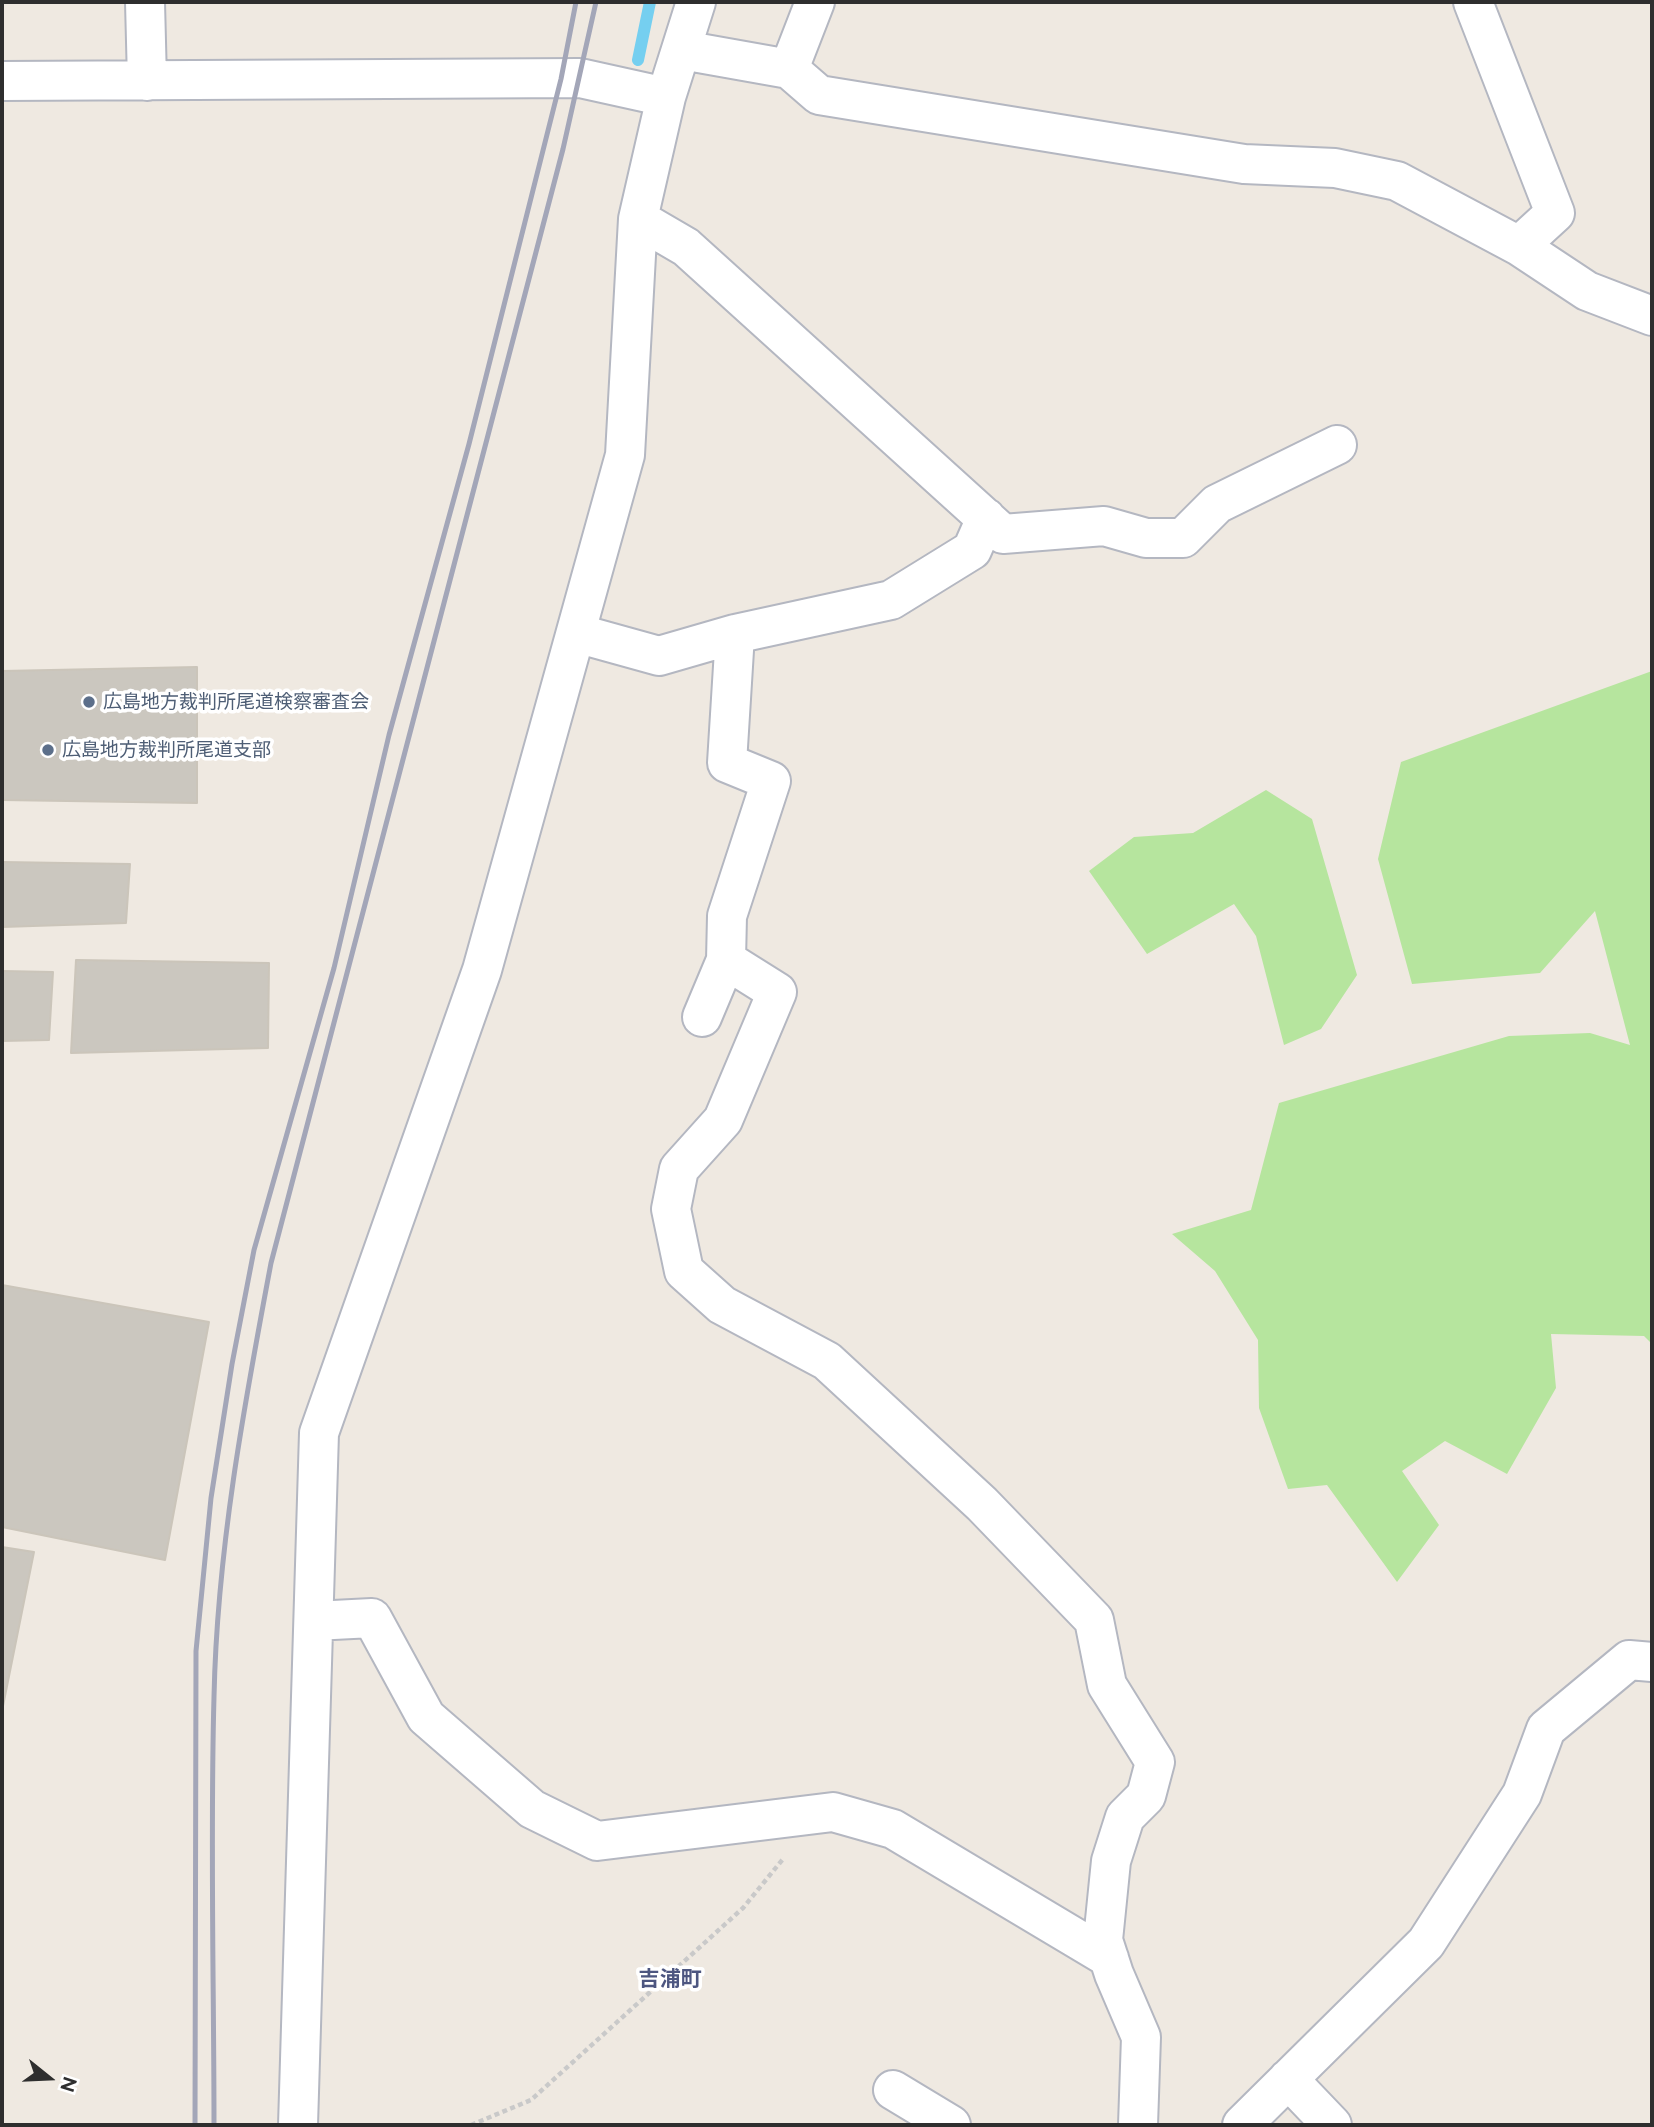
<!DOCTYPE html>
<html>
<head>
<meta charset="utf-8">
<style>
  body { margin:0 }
  #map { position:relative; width:1654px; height:2127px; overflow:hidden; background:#efe9e1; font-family:Raleway,sans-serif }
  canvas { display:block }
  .frame { position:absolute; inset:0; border:4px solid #2e2e2e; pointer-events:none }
  .north { position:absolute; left:14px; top:2043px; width:70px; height:70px; -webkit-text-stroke:5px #fff; paint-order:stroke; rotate:108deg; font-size:19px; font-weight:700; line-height:28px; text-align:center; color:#2e2e2e }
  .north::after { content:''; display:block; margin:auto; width:24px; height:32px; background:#2e2e2e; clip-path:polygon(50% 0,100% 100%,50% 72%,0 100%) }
</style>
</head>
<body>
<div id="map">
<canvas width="1654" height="2127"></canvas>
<div class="frame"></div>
<div class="north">N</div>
</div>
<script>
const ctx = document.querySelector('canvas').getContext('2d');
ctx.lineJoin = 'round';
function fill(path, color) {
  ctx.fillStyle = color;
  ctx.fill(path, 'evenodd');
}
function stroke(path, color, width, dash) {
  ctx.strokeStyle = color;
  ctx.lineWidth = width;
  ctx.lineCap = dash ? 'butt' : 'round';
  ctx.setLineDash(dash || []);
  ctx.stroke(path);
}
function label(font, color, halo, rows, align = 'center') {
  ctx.font = font + ' Raleway,"Noto Sans JP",sans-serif';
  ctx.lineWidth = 7;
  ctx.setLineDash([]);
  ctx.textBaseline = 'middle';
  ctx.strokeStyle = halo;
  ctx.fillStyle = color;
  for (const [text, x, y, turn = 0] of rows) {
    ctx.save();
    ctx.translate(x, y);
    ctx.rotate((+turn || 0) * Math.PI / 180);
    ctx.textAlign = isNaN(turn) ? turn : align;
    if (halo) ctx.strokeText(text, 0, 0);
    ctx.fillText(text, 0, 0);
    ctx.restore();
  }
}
fill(new Path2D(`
  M 1652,671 L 1652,1344 L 1644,1336 L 1551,1334 L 1556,1388 L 1507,1474 L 1445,1441 L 1402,1471 L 1439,1525 L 1397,1582 L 1327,1485 L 1288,1489 L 1259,1408 L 1258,1340 L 1215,1271 L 1172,1234 L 1251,1210 L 1279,1103 L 1509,1036 L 1590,1033 L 1630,1045 L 1595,911 L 1540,973 L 1412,984 L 1378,859 L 1401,762 Z
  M 1266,790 L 1312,819 L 1357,975 L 1321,1029 L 1284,1045 L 1256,936 L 1234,904 L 1147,954 L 1089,871 L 1134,837 L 1193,833 Z`), '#b6e59e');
stroke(new Path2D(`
  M 638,60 L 650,2`), '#75cff0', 12);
const building = new Path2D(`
  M 197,667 L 197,803 L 2,800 L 2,671 Z
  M 2,862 L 130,864 L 126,923 L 2,927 Z
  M 76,960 L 269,963 L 268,1048 L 71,1053 Z
  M 2,971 L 53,972 L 49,1040 L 2,1041 Z
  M 2,1285 L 209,1322 L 165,1560 L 2,1527 Z
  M 2,1547 L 34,1552 L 3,1706 L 2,1705 Z`);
fill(building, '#cbc7bf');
stroke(building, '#cbc5ba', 2);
const minor = new Path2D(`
  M 145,2 L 147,81
  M 1473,2 L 1555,213 L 1519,246
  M 682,50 L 789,69 L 819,95 L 1244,164 L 1335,168 L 1397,181 L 1519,246 L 1587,291 L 1652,316
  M 789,69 L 815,2
  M 2,81 L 580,78 L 666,97
  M 638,219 L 686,247 L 1003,534 L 1104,526 L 1146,538 L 1183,538 L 1217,504 L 1337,445
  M 576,633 L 659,656 L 735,634 L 891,600 L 972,550 L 986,518
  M 726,960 L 777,992 L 723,1120 L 679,1169 L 671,1209 L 684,1271 L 722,1305 L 827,1361 L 982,1504 L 1094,1620 L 1107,1685 L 1155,1762 L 1146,1796 L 1125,1817 L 1111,1861 L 1103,1940 L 1114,1974 L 1141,2037 L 1138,2125
  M 702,1017 L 726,960 L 727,916 L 771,781 L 727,763 L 735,634
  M 314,1621 L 372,1618 L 426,1717 L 532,1809 L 597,1841 L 833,1812 L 893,1829 L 1109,1958
  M 1288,2079 L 1332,2125
  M 893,2090 L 951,2125
  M 298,2125 L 319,1433 L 482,970 L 625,455 L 638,219 L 666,97 L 696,2
  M 1242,2125 L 1426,1943 L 1522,1794 L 1546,1729 L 1629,1660 L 1652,1662`);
stroke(minor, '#b4b7c1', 42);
stroke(new Path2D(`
  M 471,2125 L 531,2100 L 743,1908 L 783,1859`), '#c9c9c9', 4.5, [5, 3.5]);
stroke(minor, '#fff', 38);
stroke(new Path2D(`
  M 195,2125 L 196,1651 L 211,1498 L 232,1364 L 254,1250 L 334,968 L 389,735 L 469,444 L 561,79 L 576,2
  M 214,2125 C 214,1983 210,1840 214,1697 C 217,1551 244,1406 271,1263 L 563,149 L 596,2`), '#a3a6b8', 5);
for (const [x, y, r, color] of [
  [89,702,7,"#5c6f8a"],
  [48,750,7,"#5c6f8a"]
]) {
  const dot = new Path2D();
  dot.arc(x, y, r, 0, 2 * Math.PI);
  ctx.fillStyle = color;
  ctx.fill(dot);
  stroke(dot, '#fff', 2.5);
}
label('19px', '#4e5e75', '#fff', [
  ["広島地方裁判所尾道検察審査会",103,702],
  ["広島地方裁判所尾道支部",62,750]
], 'left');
label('bold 21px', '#4d5680', '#fff', [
  ["吉浦町",670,1980]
]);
</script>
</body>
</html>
